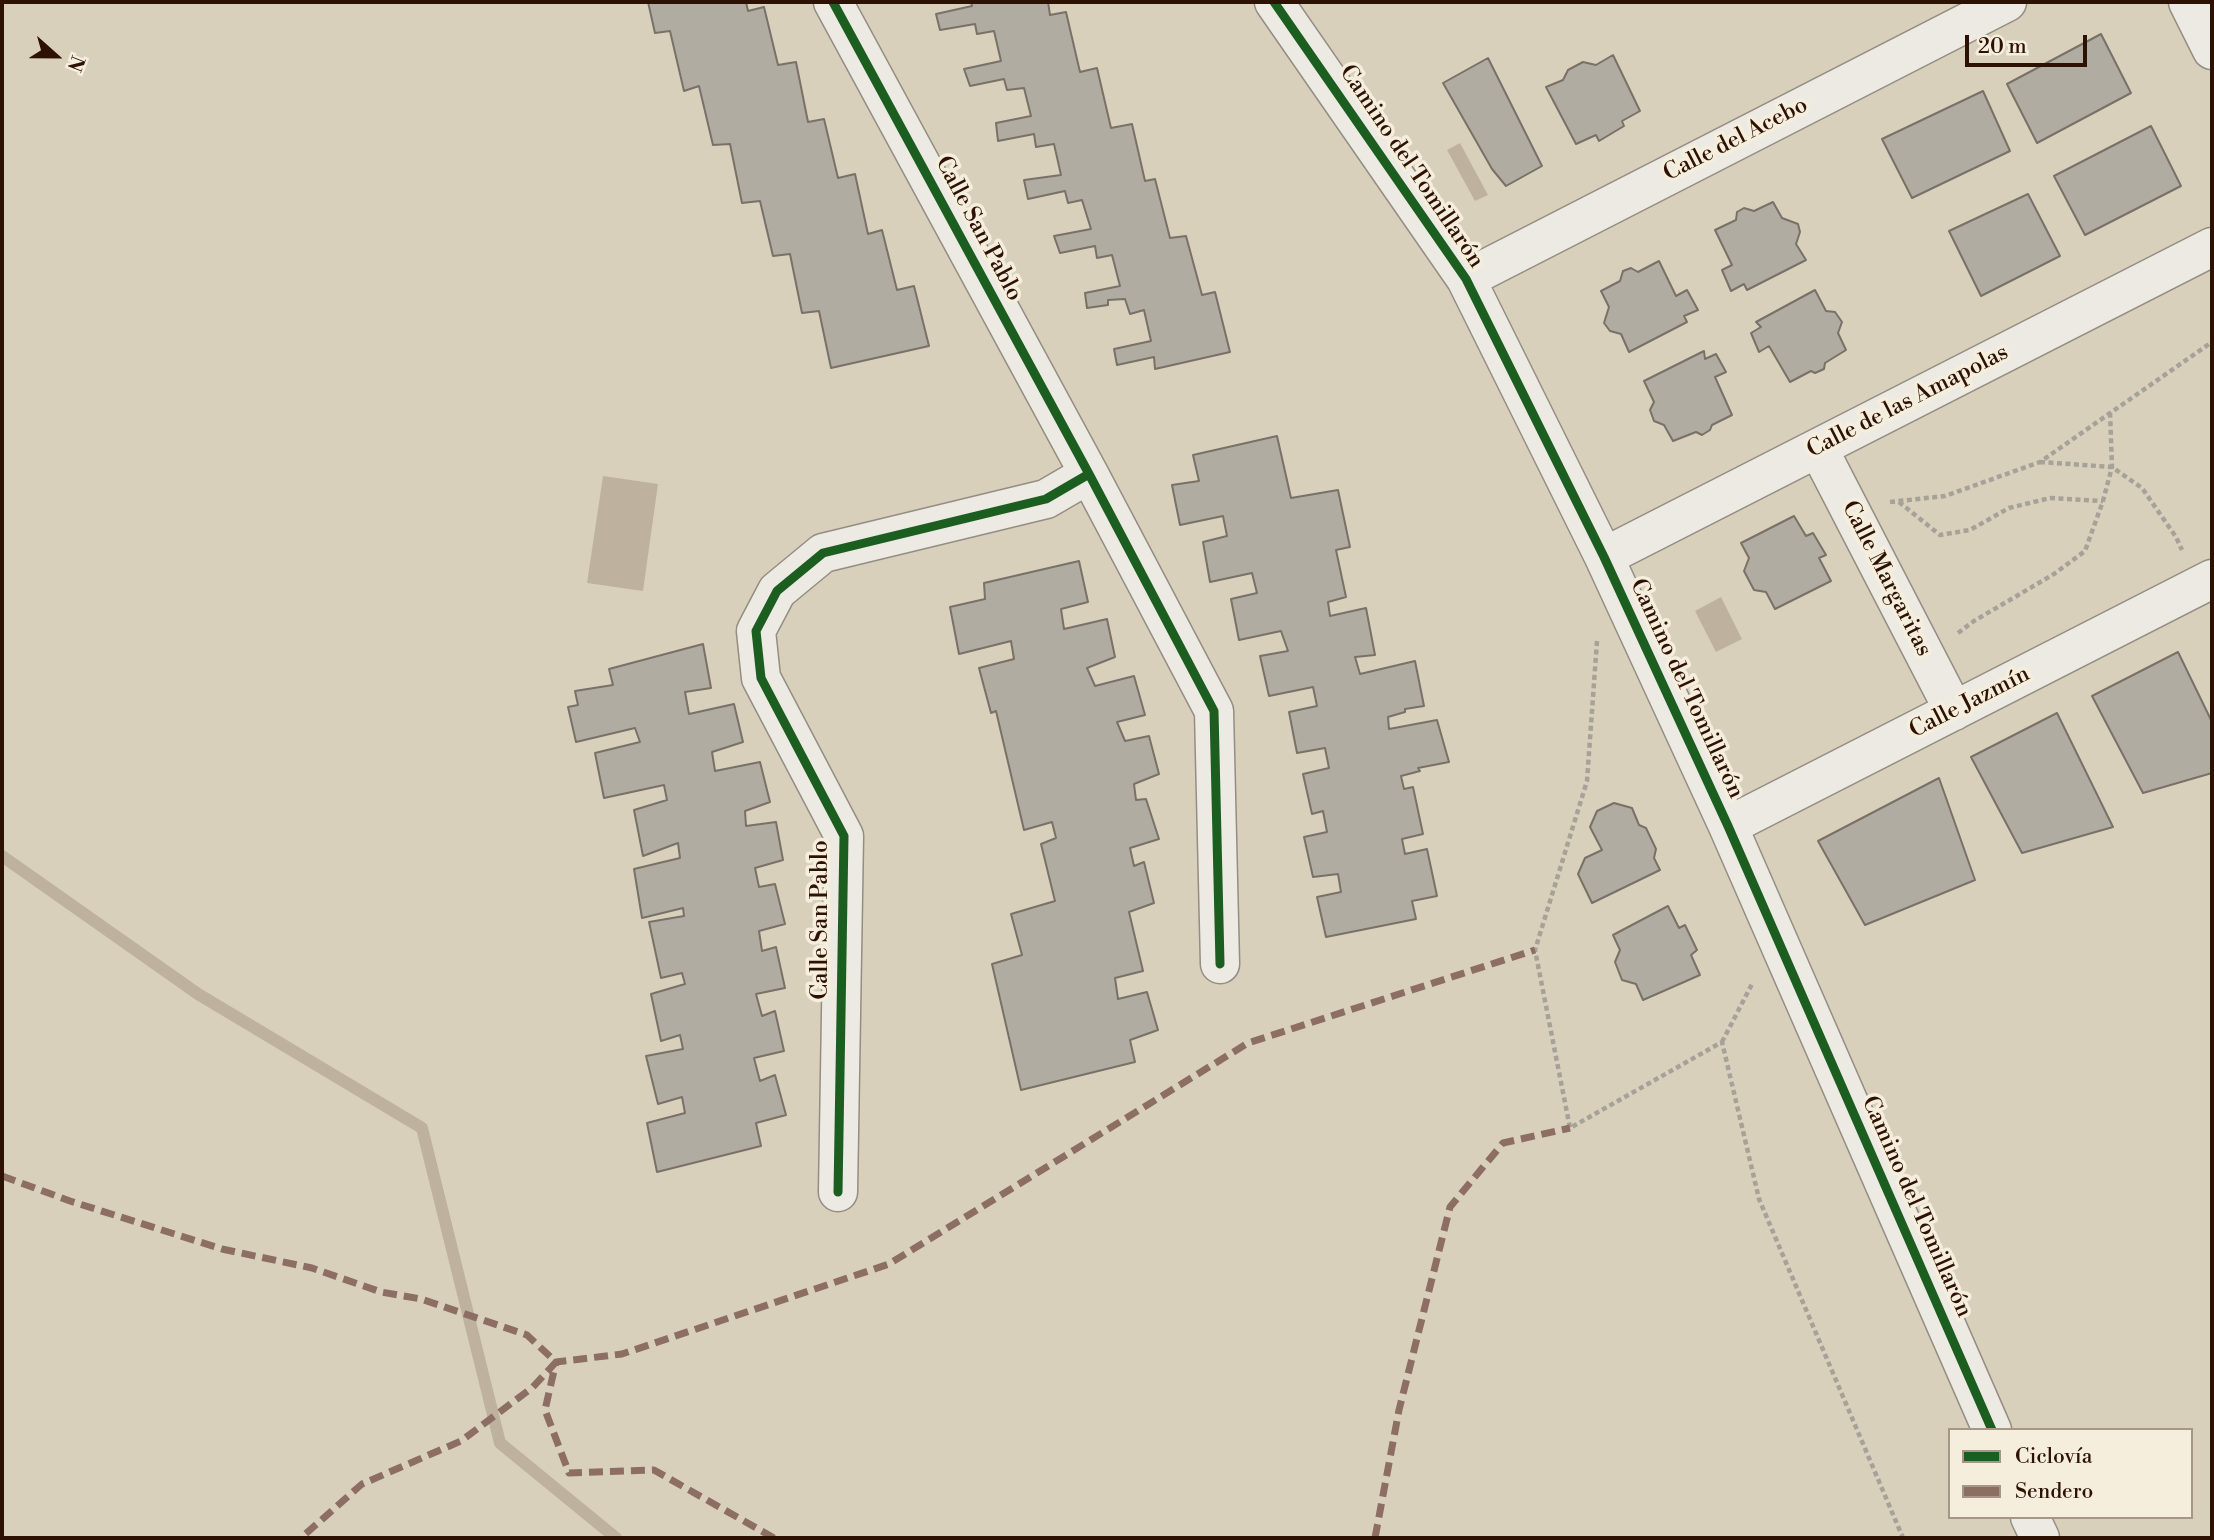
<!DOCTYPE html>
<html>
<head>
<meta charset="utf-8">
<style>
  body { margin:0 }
  #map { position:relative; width:2214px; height:1540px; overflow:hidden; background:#e7e2d3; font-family:"Libre Bodoni",serif }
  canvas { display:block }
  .frame { position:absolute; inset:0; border:4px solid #2d1102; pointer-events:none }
  .legend { position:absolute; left:1948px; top:1428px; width:245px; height:91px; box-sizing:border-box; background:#f5eedd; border:2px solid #a59685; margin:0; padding:9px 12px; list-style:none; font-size:21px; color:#2d1102 }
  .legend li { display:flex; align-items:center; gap:14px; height:35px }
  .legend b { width:35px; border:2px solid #a59685 }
  .north { position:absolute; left:21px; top:21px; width:70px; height:70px; -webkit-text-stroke:5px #f5eedd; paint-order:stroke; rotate:111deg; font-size:19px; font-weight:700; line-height:28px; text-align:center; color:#2d1102 }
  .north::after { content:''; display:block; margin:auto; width:24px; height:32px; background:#2d1102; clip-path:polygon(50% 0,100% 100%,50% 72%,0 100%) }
  .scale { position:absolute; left:1965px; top:35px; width:122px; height:32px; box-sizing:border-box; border:4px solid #2d1102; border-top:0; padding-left:9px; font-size:21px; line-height:24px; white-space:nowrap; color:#2d1102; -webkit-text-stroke:5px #f5eedd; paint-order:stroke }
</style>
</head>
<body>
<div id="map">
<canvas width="2214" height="1540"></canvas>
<div class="frame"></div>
<ul class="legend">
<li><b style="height:9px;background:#1b5e20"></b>Ciclovía</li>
<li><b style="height:9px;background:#8d6e63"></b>Sendero</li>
</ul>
<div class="north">N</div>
<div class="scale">20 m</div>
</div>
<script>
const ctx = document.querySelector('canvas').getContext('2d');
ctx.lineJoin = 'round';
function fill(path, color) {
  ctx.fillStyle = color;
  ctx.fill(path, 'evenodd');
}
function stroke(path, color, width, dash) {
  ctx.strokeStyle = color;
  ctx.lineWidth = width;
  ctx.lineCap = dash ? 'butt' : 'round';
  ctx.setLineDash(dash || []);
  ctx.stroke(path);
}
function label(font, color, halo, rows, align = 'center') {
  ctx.font = font + ' "Libre Bodoni",serif';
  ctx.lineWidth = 7;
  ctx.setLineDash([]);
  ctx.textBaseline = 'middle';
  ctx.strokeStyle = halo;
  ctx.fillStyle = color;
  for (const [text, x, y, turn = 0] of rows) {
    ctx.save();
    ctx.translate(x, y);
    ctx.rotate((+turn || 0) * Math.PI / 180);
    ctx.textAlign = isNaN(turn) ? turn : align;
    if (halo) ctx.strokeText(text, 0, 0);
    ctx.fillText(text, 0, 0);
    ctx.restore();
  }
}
fill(new Path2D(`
  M 2,2 L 2212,2 L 2212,1538 L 2,1538 ZM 1950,1430 L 2191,1430 L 2191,1517 L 1950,1517 Z`), '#d9d0bc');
fill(new Path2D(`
  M 1460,143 L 1488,195 L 1475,201 L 1447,150 Z
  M 603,476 L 658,484 L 643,591 L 587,583 Z
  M 1721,597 L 1742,639 L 1716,652 L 1695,611 Z`), '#beb29e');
stroke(new Path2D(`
  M 2,856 L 198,994 L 422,1128 L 500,1443 L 616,1538`), '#beb29e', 12);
const building = new Path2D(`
  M 648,2 L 746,2 L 748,11 L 764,7 L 778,65 L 796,62 L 808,122 L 824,119 L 838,178 L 855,174 L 868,234 L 882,230 L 897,290 L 914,286 L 929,346 L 831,368 L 819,311 L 802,313 L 790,254 L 773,256 L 760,201 L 742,203 L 730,144 L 713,145 L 699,86 L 684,91 L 670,31 L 655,33 Z
  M 971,2 L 1048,2 L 1050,15 L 1066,12 L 1080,72 L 1097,68 L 1111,128 L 1132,124 L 1145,181 L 1155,179 L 1170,238 L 1186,236 L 1202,295 L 1215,292 L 1230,352 L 1155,369 L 1154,357 L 1117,365 L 1114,349 L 1151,341 L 1144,310 L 1130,314 L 1125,299 L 1108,300 L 1108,305 L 1087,308 L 1085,293 L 1120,286 L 1112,255 L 1097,258 L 1095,246 L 1060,253 L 1054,236 L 1091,229 L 1082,200 L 1068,203 L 1065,191 L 1028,199 L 1024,180 L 1061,175 L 1054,144 L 1036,147 L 1034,134 L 998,141 L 996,123 L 1031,116 L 1024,88 L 1007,90 L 1004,79 L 970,86 L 964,69 L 1001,61 L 994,31 L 977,34 L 975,24 L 940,30 L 936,14 L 972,6 Z
  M 2101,34 L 2131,93 L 2037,143 L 2007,84 Z
  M 1613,55 L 1640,111 L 1622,121 L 1624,126 L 1599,141 L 1596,135 L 1576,144 L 1546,87 L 1563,80 L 1568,70 L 1583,62 L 1596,65 Z
  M 1488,58 L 1542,166 L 1506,186 L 1492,169 L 1443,83 Z
  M 1983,91 L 2010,151 L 1912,198 L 1882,139 Z
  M 2151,126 L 2181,186 L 2085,235 L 2054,176 Z
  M 2028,194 L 2060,256 L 1981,296 L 1949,231 Z
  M 1773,202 L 1782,218 L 1798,224 L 1800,232 L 1796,244 L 1806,260 L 1747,290 L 1744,284 L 1731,291 L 1722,270 L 1732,265 L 1715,230 L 1736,220 L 1737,212 L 1744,208 L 1754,211 Z
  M 1659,261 L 1676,296 L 1687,290 L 1698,310 L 1684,316 L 1687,322 L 1629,352 L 1621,334 L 1610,331 L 1604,323 L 1609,307 L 1601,291 L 1620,281 L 1623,271 L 1631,268 L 1638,272 Z
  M 1815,290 L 1826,311 L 1835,312 L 1842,322 L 1838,333 L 1846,350 L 1825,363 L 1824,369 L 1815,373 L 1811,371 L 1790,382 L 1769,346 L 1759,352 L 1751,333 L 1761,327 L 1756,322 Z
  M 1704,351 L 1705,359 L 1716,354 L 1726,372 L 1715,377 L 1732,415 L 1712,425 L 1710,430 L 1702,435 L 1696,432 L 1673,441 L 1664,425 L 1654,421 L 1650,410 L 1654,402 L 1644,381 Z
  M 1277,436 L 1291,498 L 1338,490 L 1350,547 L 1336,550 L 1346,597 L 1328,602 L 1330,616 L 1366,608 L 1375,655 L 1355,657 L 1360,674 L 1415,661 L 1424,706 L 1405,709 L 1405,712 L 1388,717 L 1389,729 L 1437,720 L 1449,762 L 1418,768 L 1420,771 L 1401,776 L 1404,789 L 1413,787 L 1423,834 L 1402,839 L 1405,854 L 1427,849 L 1437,896 L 1412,901 L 1416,919 L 1326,937 L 1317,897 L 1341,892 L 1338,874 L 1313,877 L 1304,837 L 1327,832 L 1323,811 L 1312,814 L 1303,774 L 1329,768 L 1325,748 L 1297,753 L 1289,712 L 1317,706 L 1313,687 L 1269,696 L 1260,656 L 1288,651 L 1281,631 L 1239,640 L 1231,599 L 1257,593 L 1252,573 L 1210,582 L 1203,542 L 1227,536 L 1223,516 L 1180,525 L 1172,485 L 1199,481 L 1193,455 Z
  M 1794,516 L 1806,536 L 1813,533 L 1826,555 L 1819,558 L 1831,581 L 1775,609 L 1766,592 L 1754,590 L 1744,571 L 1749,558 L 1741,543 Z
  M 1079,561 L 1088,602 L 1061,609 L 1064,629 L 1107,619 L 1115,657 L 1087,668 L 1095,686 L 1134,676 L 1145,715 L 1117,722 L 1125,741 L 1149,736 L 1159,774 L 1134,784 L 1136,800 L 1146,799 L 1159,839 L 1130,848 L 1134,866 L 1144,862 L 1154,903 L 1129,912 L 1143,971 L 1115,978 L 1118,999 L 1147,992 L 1158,1030 L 1130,1040 L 1135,1062 L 1021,1090 L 992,964 L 1022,955 L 1011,914 L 1055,901 L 1041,844 L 1056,838 L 1052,822 L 1024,830 L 996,711 L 991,713 L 979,668 L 1014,659 L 1011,641 L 959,654 L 950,607 L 985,599 L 984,583 Z
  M 703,644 L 711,688 L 685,692 L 689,714 L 734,704 L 743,742 L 712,752 L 715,771 L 760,762 L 770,802 L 745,811 L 746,826 L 776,822 L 783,860 L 755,868 L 759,887 L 775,884 L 785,924 L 759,931 L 762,951 L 776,947 L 785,988 L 756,994 L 762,1016 L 775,1011 L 784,1051 L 754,1058 L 760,1081 L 775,1075 L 786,1115 L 756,1123 L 761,1146 L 657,1172 L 647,1123 L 685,1113 L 682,1097 L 658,1104 L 646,1056 L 683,1049 L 680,1035 L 661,1041 L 651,994 L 685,984 L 682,973 L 661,978 L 649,922 L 684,916 L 683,908 L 642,918 L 634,869 L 680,858 L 678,843 L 643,856 L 634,810 L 667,800 L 664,785 L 604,798 L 595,753 L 640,742 L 635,728 L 576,742 L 568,707 L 578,705 L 575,691 L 613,685 L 609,669 Z
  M 2178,652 L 2212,722 L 2212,773 L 2143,793 L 2092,696 Z
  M 2057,713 L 2113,827 L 2022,853 L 1971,757 Z
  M 1939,778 L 1975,880 L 1865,925 L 1818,841 Z
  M 1614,803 L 1632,808 L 1639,825 L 1646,828 L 1656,849 L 1654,858 L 1660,870 L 1592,903 L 1578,874 L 1585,858 L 1602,850 L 1590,827 L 1597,811 Z
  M 1668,906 L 1679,928 L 1685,925 L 1697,950 L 1691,955 L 1700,975 L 1643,1000 L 1636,984 L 1622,980 L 1615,962 L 1620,950 L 1613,935 Z`);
fill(building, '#b1aca1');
stroke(building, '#797168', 2);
const minor = new Path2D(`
  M 833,2 L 1089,474 L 1214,711 L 1220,964
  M 1274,2 L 1466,279 L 1604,557 L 1728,826 L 1992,1430
  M 2188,2 L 2212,50
  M 1466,279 L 2007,2
  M 1818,448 L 1954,711
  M 1604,557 L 2212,247
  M 1728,826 L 2212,579
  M 838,1192 L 844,836 L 761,678 L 756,631 L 777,591 L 823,553 L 1046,499 L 1089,474
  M 2030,1517 L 2040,1538`);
stroke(minor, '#948d83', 41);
stroke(new Path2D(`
  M 2040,462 L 2112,467 L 2142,488 L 2176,537 L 2182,550
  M 1890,502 L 1945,496 L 2040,462 L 2212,342
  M 1899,502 L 1940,535 L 1970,530 L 2009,508 L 2050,498 L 2103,501
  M 1958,633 L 1974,621 L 2054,574 L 2085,551 L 2103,501 L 2112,467 L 2110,412
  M 1597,641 L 1587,781 L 1535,950 L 1570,1128 L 1722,1042 L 1759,1199 L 1903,1538
  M 1722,1042 L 1752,984`), '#a6a199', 4.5, [5, 3.5]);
stroke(minor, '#eceae2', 38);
stroke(new Path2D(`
  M 2,1176 L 70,1201 L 222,1249 L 312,1268 L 381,1292 L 421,1299 L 527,1335 L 556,1362 L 533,1387 L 461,1441 L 362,1484 L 301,1538
  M 774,1538 L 654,1470 L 569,1473 L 545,1410 L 556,1362 L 622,1354 L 889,1264 L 1248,1043 L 1535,950
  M 1375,1538 L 1399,1410 L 1450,1207 L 1503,1143 L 1570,1128`), '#8d6e63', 7, [14, 7]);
stroke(new Path2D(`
  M 833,2 L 1089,474 L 1214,711 L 1220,964
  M 1274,2 L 1466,279 L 1604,557 L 1728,826 L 1992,1430
  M 838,1192 L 844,836 L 761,678 L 756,631 L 777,591 L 823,553 L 1046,499 L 1089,474`), '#1b5e20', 9);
label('23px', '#2d1102', '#f5eedd', [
  ["Calle del Acebo",1736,140,-27],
  ["Camino del Tomillarón",1411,167,56],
  ["Calle San Pablo",978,229,62],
  ["Calle de las Amapolas",1908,402,-27],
  ["Calle Margaritas",1886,579,63],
  ["Camino del Tomillarón",1686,689,65],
  ["Calle Jazmín",1970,703,-27],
  ["Calle San Pablo",821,920,-90],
  ["Camino del Tomillarón",1916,1207,66]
]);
</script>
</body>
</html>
